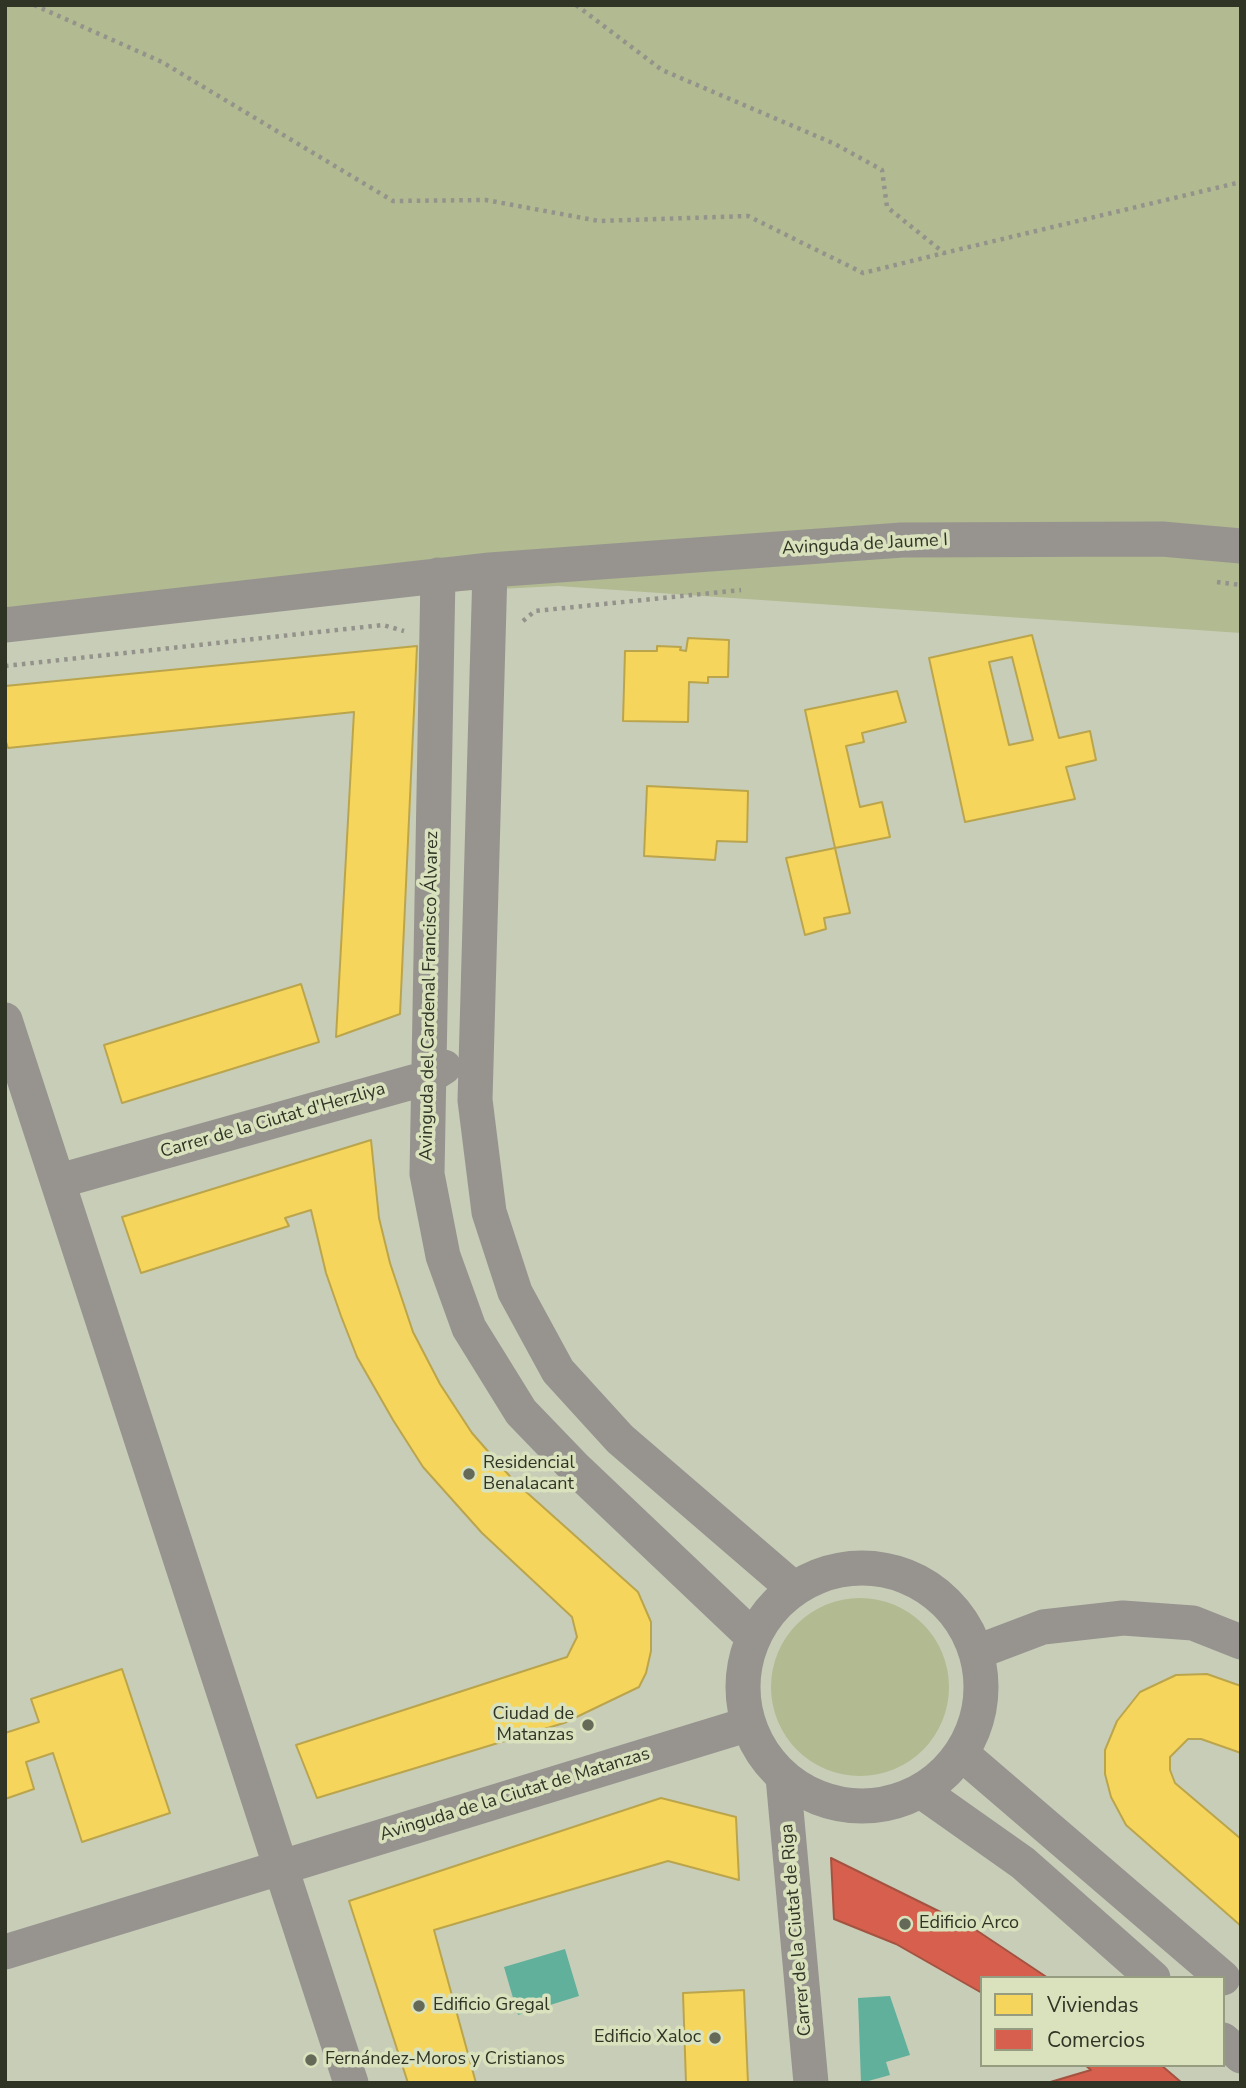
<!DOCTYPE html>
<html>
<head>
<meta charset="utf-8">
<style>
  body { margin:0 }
  #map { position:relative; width:1246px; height:2088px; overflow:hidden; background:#c8cdb8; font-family:"Nunito Sans",sans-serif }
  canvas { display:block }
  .frame { position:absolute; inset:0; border:7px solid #303425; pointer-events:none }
  .legend { position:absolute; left:980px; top:1976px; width:245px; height:91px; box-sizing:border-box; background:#d9e2bd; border:2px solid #959c80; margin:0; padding:9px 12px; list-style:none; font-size:21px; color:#303425 }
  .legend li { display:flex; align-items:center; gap:14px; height:35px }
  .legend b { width:35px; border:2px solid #959c80 }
</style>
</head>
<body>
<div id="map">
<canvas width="1246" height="2088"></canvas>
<div class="frame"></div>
<ul class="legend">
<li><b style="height:19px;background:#f6d55c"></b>Viviendas</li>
<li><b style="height:19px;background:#d6604d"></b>Comercios</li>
</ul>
</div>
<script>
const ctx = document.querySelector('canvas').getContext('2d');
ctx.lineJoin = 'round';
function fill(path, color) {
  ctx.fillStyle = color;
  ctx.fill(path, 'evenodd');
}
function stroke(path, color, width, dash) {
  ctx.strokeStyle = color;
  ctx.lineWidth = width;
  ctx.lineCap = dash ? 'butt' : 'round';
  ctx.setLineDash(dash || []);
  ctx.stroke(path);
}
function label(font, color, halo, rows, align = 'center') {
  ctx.font = font + ' "Nunito Sans",sans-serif';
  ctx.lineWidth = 7;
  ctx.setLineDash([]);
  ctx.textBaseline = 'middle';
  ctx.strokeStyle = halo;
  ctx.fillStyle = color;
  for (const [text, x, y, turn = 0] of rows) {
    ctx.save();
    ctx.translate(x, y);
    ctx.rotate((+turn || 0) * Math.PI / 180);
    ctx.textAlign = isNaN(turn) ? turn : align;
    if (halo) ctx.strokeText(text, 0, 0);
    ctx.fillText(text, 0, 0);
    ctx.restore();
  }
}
fill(new Path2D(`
  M 5,5 L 1241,5 L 1241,633 L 558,586 L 5,614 Z
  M771 1687a89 89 0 1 1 178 0a89 89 0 1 1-178 0Z`), '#b1ba90');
fill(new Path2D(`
  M 565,1949 L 579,1996 L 518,2015 L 504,1967 Z
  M 890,1996 L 910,2055 L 886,2062 L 890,2075 L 861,2083 L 858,1998 Z`), '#60b09c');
const homes = new Path2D(`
  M 1032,635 L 1059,738 L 1090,731 L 1096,760 L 1066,767 L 1075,799 L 965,822 L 929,658 ZM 1012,657 L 1033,740 L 1009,745 L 989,662 Z
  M 688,638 L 729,640 L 728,677 L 708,677 L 708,683 L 689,682 L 688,722 L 623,721 L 625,651 L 657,651 L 657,646 L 681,647 L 680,650 L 686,651 Z
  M 417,646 L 400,1014 L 336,1037 L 354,712 L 8,748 L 5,739 L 5,686 Z
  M 897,691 L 906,722 L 862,733 L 864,742 L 846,746 L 860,807 L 882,802 L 890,837 L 835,848 L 805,710 Z
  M 647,786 L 748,791 L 747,842 L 717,841 L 715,860 L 644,856 Z
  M 835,848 L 850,913 L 824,918 L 826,929 L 805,935 L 786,858 Z
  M 301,984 L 319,1042 L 122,1103 L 104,1045 Z
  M 371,1140 L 379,1218 L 390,1263 L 413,1332 L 440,1384 L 472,1433 L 514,1481 L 638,1592 L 651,1622 L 651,1651 L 646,1673 L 639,1687 L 564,1723 L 317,1798 L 296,1745 L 567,1657 L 577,1637 L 572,1617 L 482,1533 L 423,1467 L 393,1420 L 357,1357 L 341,1316 L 326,1273 L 311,1210 L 285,1218 L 289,1226 L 141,1273 L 122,1217 Z
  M 122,1669 L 170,1813 L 82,1842 L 53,1753 L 26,1762 L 34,1789 L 5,1799 L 5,1733 L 39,1722 L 31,1699 Z
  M 1207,1674 L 1241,1686 L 1241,1753 L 1201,1739 L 1188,1739 L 1170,1757 L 1170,1770 L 1175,1783 L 1241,1839 L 1241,1926 L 1126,1825 L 1111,1797 L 1105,1774 L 1105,1750 L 1117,1721 L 1140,1692 L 1176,1675 Z
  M 661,1798 L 736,1817 L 739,1880 L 668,1861 L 434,1930 L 476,2083 L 408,2083 L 349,1901 Z
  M 744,1990 L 748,2083 L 686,2083 L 683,1993 Z`);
fill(homes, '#f6d55c');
stroke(homes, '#bba54c', 2);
const shops = new Path2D(`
  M 831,1858 L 973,1928 L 1048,1978 L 982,1978 L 982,1993 L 896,1944 L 834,1919 Z
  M 1085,2065 L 1161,2065 L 1182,2083 L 1047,2083 L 1091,2070 Z`);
fill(shops, '#d6604d');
stroke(shops, '#a45341', 2);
stroke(new Path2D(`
  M 34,5 L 162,62 L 393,201 L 486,200 L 599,221 L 748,216 L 863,273 L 944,253
  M 576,5 L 662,70 L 835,144 L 882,170 L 887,207 L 944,253 L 1241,182
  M 1217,582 L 1241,585
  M 523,621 L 535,611 L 741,590
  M 5,666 L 383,625 L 404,631`), '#94938b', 4.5, [3.5, 5]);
stroke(new Path2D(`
  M 490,570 L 475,1100 L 489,1212 L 515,1292 L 558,1371 L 620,1439 L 793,1588
  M 438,575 L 427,1174 L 443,1256 L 469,1328 L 521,1412 L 574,1467 L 751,1635
  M 5,625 L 490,570 L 902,540 L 1162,539 L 1241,546
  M 5,1020 L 351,2083
  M 59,1181 L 427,1078 L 444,1067
  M743 1687a119 119 0 1 1 238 0a119 119 0 1 1-238 0Z
  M 977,1652 L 1043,1627 L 1123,1618 L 1193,1623 L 1241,1642
  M 962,1754 L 1223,1978
  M 783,1777 L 811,2083
  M 921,1791 L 1023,1863 L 1153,1978
  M 5,1952 L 749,1724
  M 1223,2040 L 1241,2056`), '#97948f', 35);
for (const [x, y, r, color] of [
  [469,1474,7,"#656a58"],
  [588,1725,7,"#656a58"],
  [905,1924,7,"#656a58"],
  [419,2006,7,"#656a58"],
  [715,2038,7,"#656a58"],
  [311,2060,7,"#656a58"]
]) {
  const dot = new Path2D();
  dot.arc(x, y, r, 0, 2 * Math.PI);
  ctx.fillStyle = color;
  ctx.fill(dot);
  stroke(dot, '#d9e2bd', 2.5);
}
label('18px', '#303425', '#d9e2bd', [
  ["Avinguda de Jaume I",865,545,-3],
  ["Avinguda del Cardenal Francisco Álvarez",430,996,-89],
  ["Carrer de la Ciutat d'Herzliya",273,1121,-16],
  ["Avinguda de la Ciutat de Matanzas",515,1795,-17],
  ["Carrer de la Ciutat de Riga",797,1930,-95]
]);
label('18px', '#303425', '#d9e2bd', [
  ["Residencial",483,1464],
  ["Benalacant",483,1485],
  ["Ciudad de",574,1715,"right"],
  ["Matanzas",574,1736,"right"],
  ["Edificio Arco",919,1924],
  ["Edificio Gregal",433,2006],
  ["Edificio Xaloc",701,2038,"right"],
  ["Fernández-Moros y Cristianos",325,2060]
], 'left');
</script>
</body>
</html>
